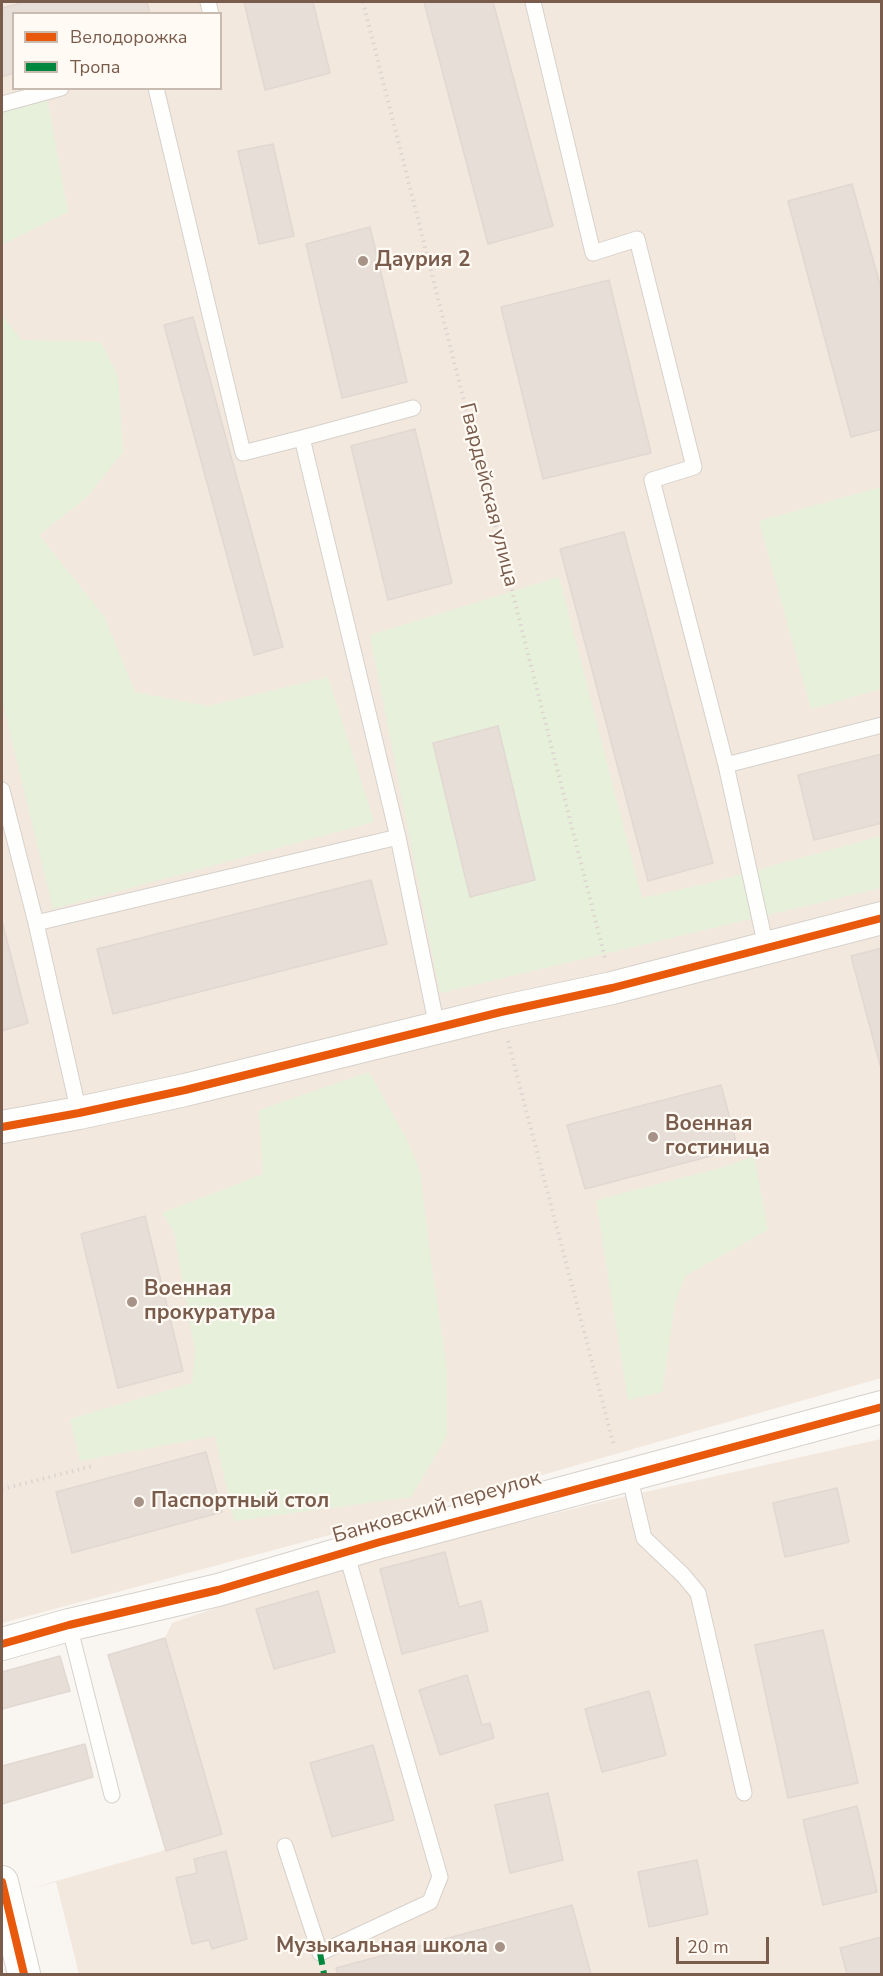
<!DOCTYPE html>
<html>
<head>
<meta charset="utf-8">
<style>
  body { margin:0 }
  #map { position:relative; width:883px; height:1976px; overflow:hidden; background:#f9f5f0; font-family:"Nunito Sans",sans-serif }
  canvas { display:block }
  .frame { position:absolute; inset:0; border:3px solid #7a5c4d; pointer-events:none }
  .legend { position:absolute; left:12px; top:12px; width:210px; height:78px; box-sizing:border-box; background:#fffaf3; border:2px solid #cabbb1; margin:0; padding:8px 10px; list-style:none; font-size:18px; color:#7a5c4d }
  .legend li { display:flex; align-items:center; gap:12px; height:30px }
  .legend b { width:30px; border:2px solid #cabbb1 }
  .scale { position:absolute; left:676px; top:1937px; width:93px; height:27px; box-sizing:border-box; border:3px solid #7a5c4d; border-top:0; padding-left:8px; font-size:18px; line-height:21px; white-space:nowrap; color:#7a5c4d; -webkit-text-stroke:4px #fffaf3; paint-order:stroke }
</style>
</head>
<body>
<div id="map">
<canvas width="883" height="1976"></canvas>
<div class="frame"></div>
<ul class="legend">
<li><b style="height:8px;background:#e8590c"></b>Велодорожка</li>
<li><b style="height:8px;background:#00873e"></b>Тропа</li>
</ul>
<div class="scale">20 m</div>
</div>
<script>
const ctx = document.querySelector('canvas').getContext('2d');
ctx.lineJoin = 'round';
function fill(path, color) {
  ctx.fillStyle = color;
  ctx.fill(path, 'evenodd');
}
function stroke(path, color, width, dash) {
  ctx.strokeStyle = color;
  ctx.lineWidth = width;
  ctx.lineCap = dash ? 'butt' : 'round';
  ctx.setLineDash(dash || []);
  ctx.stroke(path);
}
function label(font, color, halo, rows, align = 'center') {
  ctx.font = font + ' "Nunito Sans",sans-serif';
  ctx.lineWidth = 4.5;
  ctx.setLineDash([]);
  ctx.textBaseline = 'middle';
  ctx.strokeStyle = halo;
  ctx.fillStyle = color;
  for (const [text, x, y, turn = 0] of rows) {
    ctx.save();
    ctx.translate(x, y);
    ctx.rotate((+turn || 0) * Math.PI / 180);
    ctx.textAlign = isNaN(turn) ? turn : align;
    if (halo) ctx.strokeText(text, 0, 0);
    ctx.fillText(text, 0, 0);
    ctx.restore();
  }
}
fill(new Path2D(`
  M 2,2 L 881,2 L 881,1378 L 378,1522 L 2,1623 ZM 14,14 L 220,14 L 220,88 L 14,88 Z
  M 881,1439 L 881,1974 L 79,1974 L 56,1882 L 28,1889 L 222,1834 L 165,1638 L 172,1623 L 326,1570 L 601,1502 Z`), '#f2e8de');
fill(new Path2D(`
  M 46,93 L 68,212 L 2,245 L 2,107 Z
  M 2,315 L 21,340 L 101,342 L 118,377 L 123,452 L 87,497 L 39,535 L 104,616 L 135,692 L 208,706 L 328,677 L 374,822 L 53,909 L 2,700 Z
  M 881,487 L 881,689 L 811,709 L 759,521 Z
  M 559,577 L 642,898 L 705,884 L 881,836 L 881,888 L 440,993 L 370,635 Z
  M 369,1072 L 406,1138 L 420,1171 L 431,1262 L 447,1369 L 447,1436 L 411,1497 L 234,1521 L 215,1436 L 80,1461 L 70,1419 L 192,1383 L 195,1352 L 174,1232 L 162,1213 L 263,1174 L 259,1110 Z
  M 754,1156 L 768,1230 L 685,1276 L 675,1304 L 662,1392 L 628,1400 L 596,1200 L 724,1167 Z`), '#e7f0db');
const building = new Path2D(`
  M 25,2 L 147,2 L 150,14 L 14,14 L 14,73 L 2,77 L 2,8 Z
  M 244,2 L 313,2 L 330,73 L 265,90 Z
  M 424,2 L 493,2 L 553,226 L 488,244 Z
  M 273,144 L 294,236 L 259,244 L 238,151 Z
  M 852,184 L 882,292 L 882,429 L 851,437 L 788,201 Z
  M 370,227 L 407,382 L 342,398 L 306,244 Z
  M 609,280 L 651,453 L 543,479 L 501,307 Z
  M 193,317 L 283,647 L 254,655 L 164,325 Z
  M 415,429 L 452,583 L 388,600 L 351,446 Z
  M 624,532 L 713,863 L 648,881 L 560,549 Z
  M 498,726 L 535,880 L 470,897 L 433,743 Z
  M 882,754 L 882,823 L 814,840 L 798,775 Z
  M 371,880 L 387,944 L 113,1014 L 97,949 Z
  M 2,921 L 28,1023 L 2,1031 Z
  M 882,948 L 882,1072 L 851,956 Z
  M 721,1085 L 738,1149 L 585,1189 L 567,1125 Z
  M 145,1216 L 183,1371 L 118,1388 L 81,1234 Z
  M 206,1452 L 222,1512 L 72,1553 L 56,1492 Z
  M 837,1488 L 849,1542 L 785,1557 L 773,1503 Z
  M 445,1552 L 459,1607 L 481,1601 L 488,1631 L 402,1654 L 380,1569 Z
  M 318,1591 L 335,1652 L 274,1669 L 256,1609 Z
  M 823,1630 L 858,1783 L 788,1798 L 755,1645 Z
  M 165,1638 L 222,1834 L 166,1851 L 108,1655 Z
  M 60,1656 L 70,1691 L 2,1709 L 2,1672 Z
  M 467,1675 L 482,1725 L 490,1723 L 494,1738 L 440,1755 L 419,1690 Z
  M 649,1691 L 666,1755 L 602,1772 L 585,1709 Z
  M 85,1744 L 93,1777 L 2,1804 L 2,1766 Z
  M 373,1745 L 394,1820 L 332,1837 L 310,1763 Z
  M 548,1793 L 563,1860 L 510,1873 L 495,1805 Z
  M 857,1806 L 877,1892 L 823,1905 L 803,1820 Z
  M 226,1851 L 247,1939 L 212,1949 L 209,1940 L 192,1944 L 176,1878 L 197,1873 L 194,1859 Z
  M 697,1860 L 708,1914 L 649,1927 L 638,1872 Z
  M 572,1905 L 591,1974 L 338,1974 L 336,1968 Z
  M 882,1937 L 882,1974 L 847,1974 L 840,1948 Z`);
fill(building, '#e6ded7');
stroke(building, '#e2d8d2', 1.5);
const lane = new Path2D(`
  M 208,2 L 211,14
  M 533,2 L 593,253 L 637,239 L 694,467 L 652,480 L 726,765 L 766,947
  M 156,88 L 243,453 L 302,438 L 398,837 L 437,1027
  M 2,104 L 61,88
  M 302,438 L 413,408
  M 726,765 L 882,725
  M 2,790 L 36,923 L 79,1113
  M 36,923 L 398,837
  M 629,1475 L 644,1538 L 683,1575 L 698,1593 L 744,1793
  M 69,1625 L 112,1795
  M 285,1846 L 320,1953 L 430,1902 L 440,1877 L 346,1552`);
const street = new Path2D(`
  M 2,1127 L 79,1113 L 185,1090 L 501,1012 L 612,988 L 882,918
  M 2,1644 L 69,1625 L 218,1590 L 380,1542 L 882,1407
  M 2,1882 L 24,1974`);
stroke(lane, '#d7d1cb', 17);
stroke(street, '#d7d1cb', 34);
stroke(new Path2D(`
  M 363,2 L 605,958
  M 508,1041 L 614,1446
  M 2,1489 L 93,1466`), '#dcd5d0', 4, [1.5, 4.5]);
stroke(lane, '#fefefd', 15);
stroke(street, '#fefefd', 32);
stroke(new Path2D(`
  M 320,1953 L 324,1974`), '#00873e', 6, [12, 6]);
stroke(new Path2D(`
  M 2,1127 L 79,1113 L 185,1090 L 501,1012 L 612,988 L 882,918
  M 2,1644 L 69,1625 L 218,1590 L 380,1542 L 882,1407
  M 2,1882 L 24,1974`), '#e8590c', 8);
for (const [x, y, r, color] of [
  [363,261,6,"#a69286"],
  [653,1137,6,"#a69286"],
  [132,1302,6,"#a69286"],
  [139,1502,6,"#a69286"],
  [500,1947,6,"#a69286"]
]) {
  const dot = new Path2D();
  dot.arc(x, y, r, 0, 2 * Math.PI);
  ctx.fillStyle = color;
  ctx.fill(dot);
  stroke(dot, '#fffaf3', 2);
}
label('bold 21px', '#7a5c4d', '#fffaf3', [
  ["Даурия 2",375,261],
  ["Военная",665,1125],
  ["гостиница",665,1149],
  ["Военная",144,1290],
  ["прокуратура",144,1314],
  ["Паспортный стол",151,1502],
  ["Музыкальная школа",488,1947,"right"]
], 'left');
label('21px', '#7a5c4d', '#fffaf3', [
  ["Гвардейская улица",488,495,76],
  ["Банковский переулок",437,1508,-16]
]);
</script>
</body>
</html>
